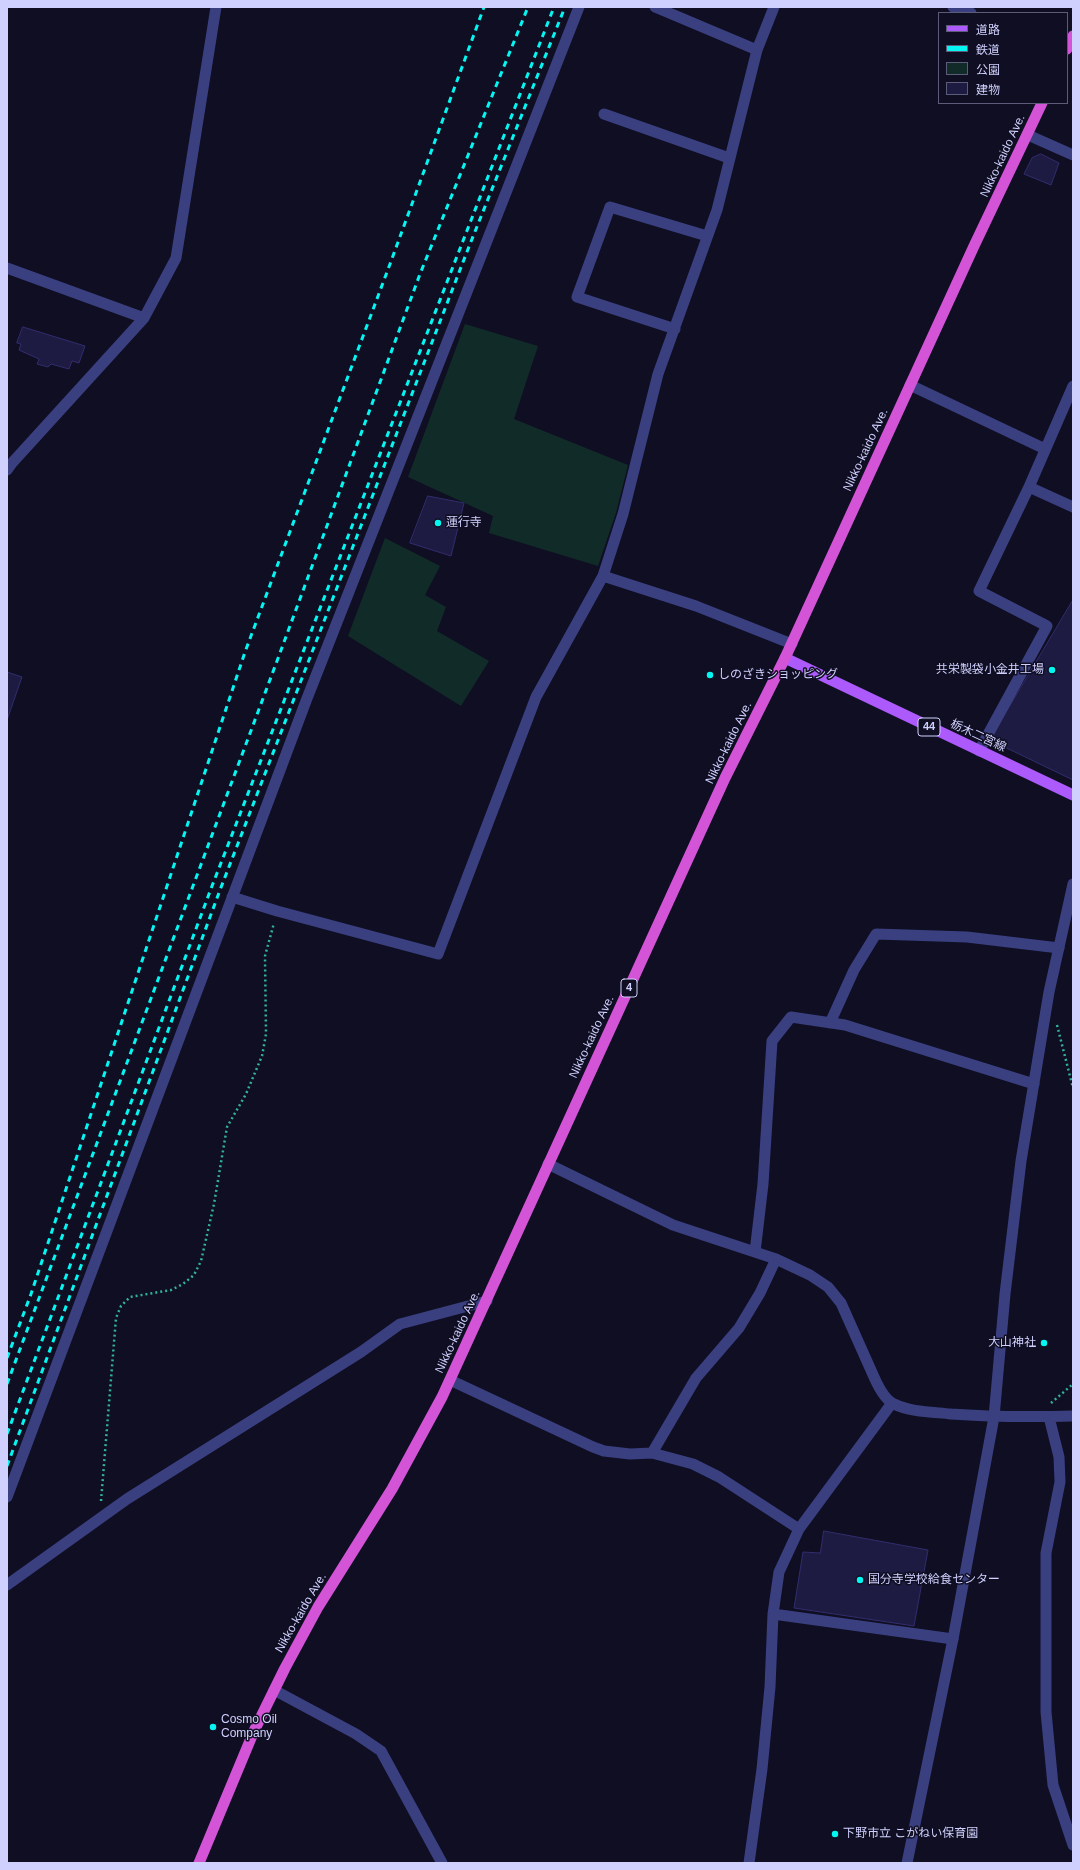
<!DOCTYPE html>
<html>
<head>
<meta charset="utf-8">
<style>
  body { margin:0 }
  #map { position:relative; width:1080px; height:1870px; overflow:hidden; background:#0f0e22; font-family:Helvetica,"Noto Sans JP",sans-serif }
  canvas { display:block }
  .frame { position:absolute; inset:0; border:8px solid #d0d0fe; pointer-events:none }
  .legend { position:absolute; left:938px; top:12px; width:130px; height:92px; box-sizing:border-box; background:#0f0e22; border:1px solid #5c5c7a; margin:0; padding:5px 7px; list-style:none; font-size:12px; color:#d0d0fe }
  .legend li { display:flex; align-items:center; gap:8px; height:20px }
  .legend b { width:20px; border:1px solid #5c5c7a }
</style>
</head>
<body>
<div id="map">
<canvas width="1080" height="1870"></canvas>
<div class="frame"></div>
<ul class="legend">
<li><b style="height:5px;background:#ac5afc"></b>道路</li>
<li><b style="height:5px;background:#05f6f2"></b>鉄道</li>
<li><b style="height:11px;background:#112c28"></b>公園</li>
<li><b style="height:11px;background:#1e1b43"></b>建物</li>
</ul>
</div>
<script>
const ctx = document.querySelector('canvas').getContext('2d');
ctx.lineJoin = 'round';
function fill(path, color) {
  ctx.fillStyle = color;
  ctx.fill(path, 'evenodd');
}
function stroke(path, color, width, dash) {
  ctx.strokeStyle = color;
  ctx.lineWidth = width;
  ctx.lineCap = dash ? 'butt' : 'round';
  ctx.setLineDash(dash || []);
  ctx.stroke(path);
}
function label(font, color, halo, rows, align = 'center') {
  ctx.font = font + ' Helvetica,"Noto Sans JP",sans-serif';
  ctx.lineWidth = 3;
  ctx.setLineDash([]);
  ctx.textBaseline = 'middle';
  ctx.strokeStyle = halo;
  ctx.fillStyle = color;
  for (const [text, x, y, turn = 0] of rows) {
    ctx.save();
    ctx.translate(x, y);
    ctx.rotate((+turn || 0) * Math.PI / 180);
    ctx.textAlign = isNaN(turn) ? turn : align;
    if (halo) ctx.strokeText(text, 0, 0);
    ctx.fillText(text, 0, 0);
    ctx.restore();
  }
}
fill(new Path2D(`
  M 465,324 L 538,346 L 514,419 L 628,465 L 616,513 L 598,566 L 489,533 L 493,516 L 408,477 Z
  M 385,538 L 440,566 L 425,595 L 446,607 L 437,631 L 489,661 L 461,706 L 348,636 Z`), '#112c28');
const building = new Path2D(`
  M 1041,154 L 1059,163 L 1051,185 L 1024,174 L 1032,158 Z
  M 23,327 L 85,346 L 79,363 L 72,361 L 69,369 L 51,364 L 48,367 L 37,364 L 39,359 L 19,350 L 21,344 L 17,343 Z
  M 428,496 L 464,503 L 451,556 L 410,543 Z
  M 1073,600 L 1073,780 L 990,740 Z
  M 7,672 L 22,677 L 7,720 Z
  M 824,1531 L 928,1550 L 914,1626 L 794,1608 L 803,1552 L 820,1553 Z`);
fill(building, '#1e1b43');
stroke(building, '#322d6e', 1);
stroke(new Path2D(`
  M 1057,1025 L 1073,1088
  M 1051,1403 L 1073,1384
  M 101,1501 L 116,1318 L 121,1306 L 130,1297 L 171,1290 L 183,1284 L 194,1275 L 201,1261 L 214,1204 L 227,1127 L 246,1094 L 262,1056 L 266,1034 L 265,956 L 274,923`), '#31b29b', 2.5, [2, 3]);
stroke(new Path2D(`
  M 655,7 L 757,50
  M 953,7 L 971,13
  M 604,114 L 729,158
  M 1028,135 L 1073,155
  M 7,268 L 144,318
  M 675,329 L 577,297 L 610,207 L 707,236
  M 910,385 L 1045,449
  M 1073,386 L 1029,487 L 1073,507
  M 7,470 L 12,463 L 144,318 L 176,258 L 216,7
  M 603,576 L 696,606 L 792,644
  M 979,751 L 1047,626 L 979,591 L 1029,487
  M 232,897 L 277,911 L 438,954 L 536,697 L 603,576 L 623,514 L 658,374 L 717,210 L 757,50 L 774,7
  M 830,1023 L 854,970 L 876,934 L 967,937 L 1059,948
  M 548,1164 L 673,1225 L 776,1259 L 810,1275 L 828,1287 L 841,1303 L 874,1377 C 878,1386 885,1400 894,1404 C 910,1412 933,1412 951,1414 C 992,1417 1032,1417 1073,1416
  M 755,1252 L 763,1184 L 772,1041 L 791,1017 L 845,1025 L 1034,1084
  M 450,1380 L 593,1447 L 604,1451 L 630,1454 L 652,1453 L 693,1464 L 719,1477 L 799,1529 L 892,1403
  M 1049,1417 L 1059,1457 L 1060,1482 L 1046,1553 L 1046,1712 L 1053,1785 L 1073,1845
  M 652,1453 L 696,1378 L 739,1328 L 760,1293 L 776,1259
  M 7,1497 L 306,701 L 579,7
  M 7,1585 L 127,1499 L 361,1352 L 400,1324 L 487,1301
  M 773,1614 L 953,1639
  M 274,1690 L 356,1734 L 381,1751 L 442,1863
  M 749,1863 L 762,1769 L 770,1687 L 773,1614 L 779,1572 L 799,1529`), '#3a3f80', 11);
stroke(new Path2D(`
  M 907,1863 L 953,1639 L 994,1417 L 1005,1294 L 1021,1161 L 1049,992 L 1073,884`), '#3a3f80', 11);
stroke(new Path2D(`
  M 785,658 L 1073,795`), '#ac5afc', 11);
stroke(new Path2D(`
  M 1067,49 L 1073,36
  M 199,1863 L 254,1731 L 285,1668 L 318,1607 L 392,1489 L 442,1397 L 725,778 L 785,658 L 974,246 L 1042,103`), '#d454d8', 11);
stroke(new Path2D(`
  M 7,1358 L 31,1294 L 245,652 L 390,264 L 484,7
  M 7,1384 L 277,661 L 420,274 L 528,7
  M 7,1434 L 212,886 L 554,7
  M 7,1466 L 220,890 L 470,244 L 565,7`), '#05f6f2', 3, [6, 5]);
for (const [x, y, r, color] of [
  [438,523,4,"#05f6f2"],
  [1052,670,4,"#05f6f2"],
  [710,675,4,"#05f6f2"],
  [1044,1343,4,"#05f6f2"],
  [860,1580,4,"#05f6f2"],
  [213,1727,4,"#05f6f2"],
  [835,1834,4,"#05f6f2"]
]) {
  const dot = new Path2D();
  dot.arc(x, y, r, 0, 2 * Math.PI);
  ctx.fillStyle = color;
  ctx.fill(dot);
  stroke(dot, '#0f0e22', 1.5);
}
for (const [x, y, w] of [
  [929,727,22],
  [629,988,16]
]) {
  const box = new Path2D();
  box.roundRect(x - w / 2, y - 9, w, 18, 3);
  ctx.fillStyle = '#0f0e22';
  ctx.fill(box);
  stroke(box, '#d0d0fe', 1);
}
label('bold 11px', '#d0d0fe', null, [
  ["44",929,727],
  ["4",629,988]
]);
label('12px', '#d0d0fe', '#0f0e22', [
  ["Nikko-kaido Ave.",1003,156,-65],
  ["Nikko-kaido Ave.",866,450,-65],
  ["栃木二宮線",978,736,25],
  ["Nikko-kaido Ave.",729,743,-64],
  ["Nikko-kaido Ave.",592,1037,-65],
  ["Nikko-kaido Ave.",458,1332,-65],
  ["Nikko-kaido Ave.",301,1613,-60]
]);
label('12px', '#d0d0fe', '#0f0e22', [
  ["蓮行寺",446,523],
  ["共栄製袋小金井工場",1044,670,"right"],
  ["しのざきショッピング",718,675],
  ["大山神社",1036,1343,"right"],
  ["国分寺学校給食センター",868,1580],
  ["Cosmo Oil",221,1720],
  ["Company",221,1734],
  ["下野市立 こがねい保育園",843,1834]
], 'left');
</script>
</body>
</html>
